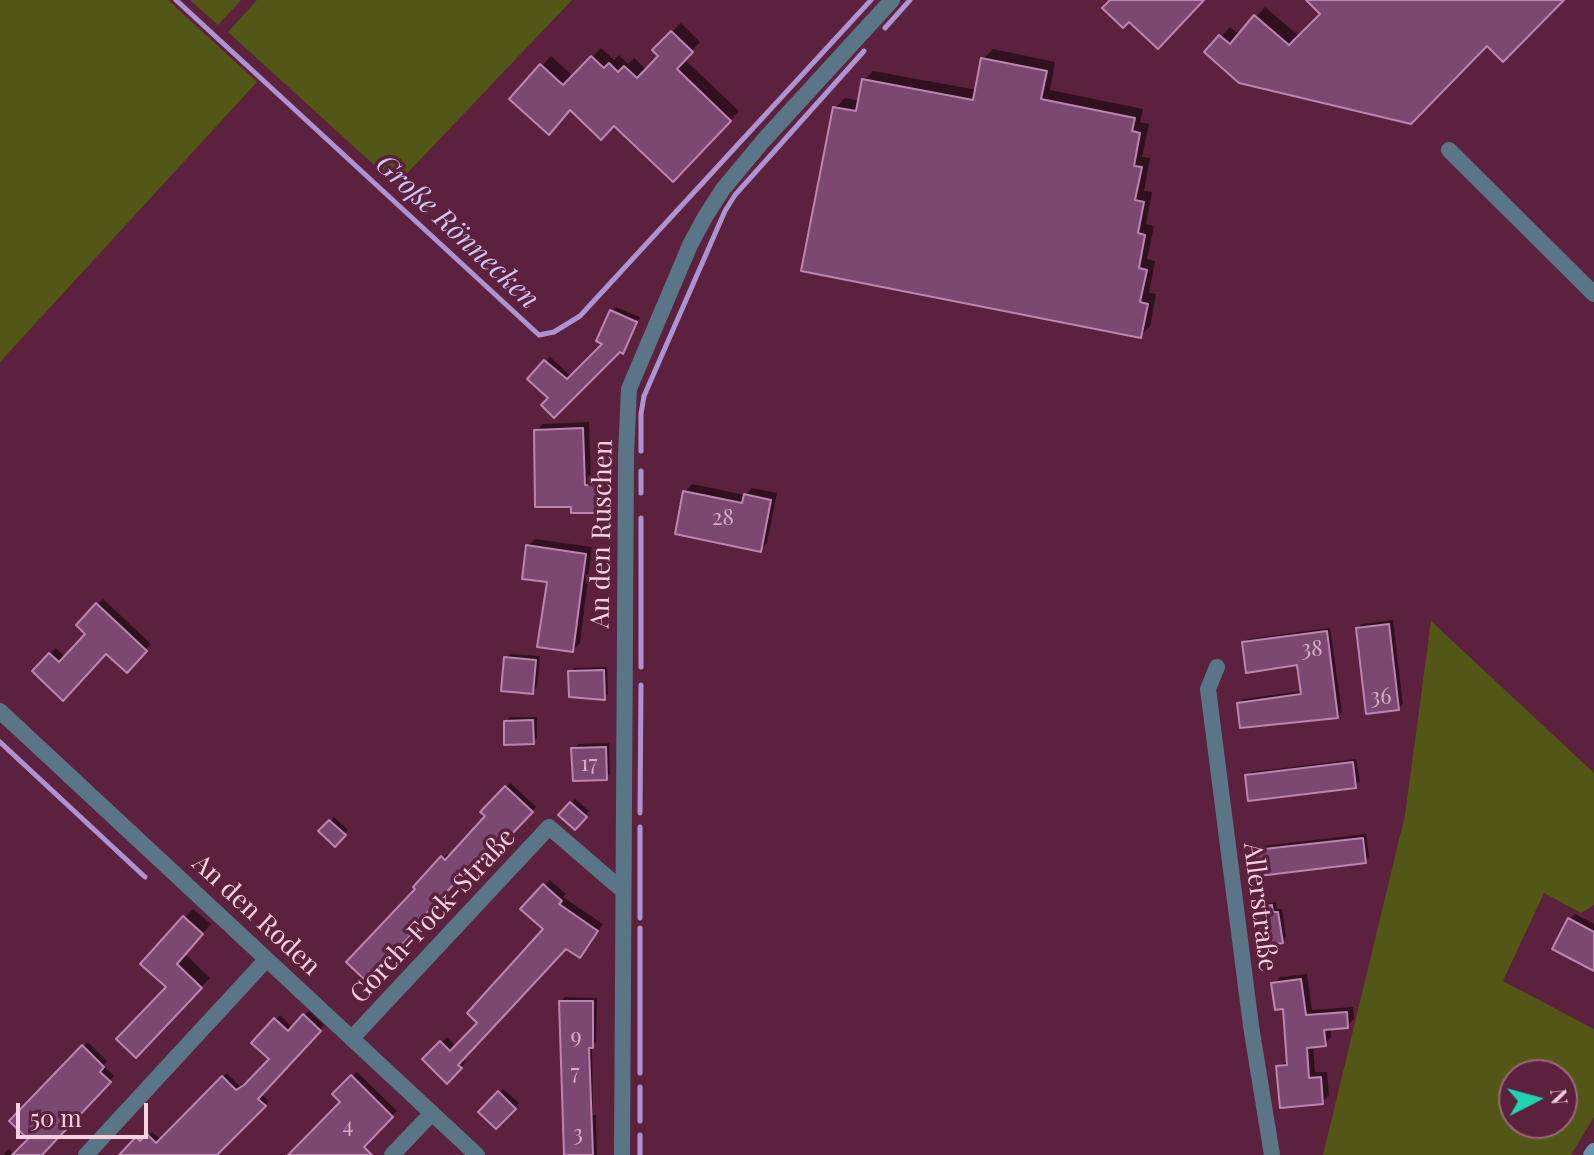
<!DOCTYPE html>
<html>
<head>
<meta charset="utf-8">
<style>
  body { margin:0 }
  #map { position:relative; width:1594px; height:1155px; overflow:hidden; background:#5c213d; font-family:"Playfair Display",serif }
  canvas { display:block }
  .north { position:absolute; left:1498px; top:1059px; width:80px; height:80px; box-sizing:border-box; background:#5c213d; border:2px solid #9a677e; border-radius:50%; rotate:84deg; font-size:22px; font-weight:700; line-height:32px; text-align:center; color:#f7d1df }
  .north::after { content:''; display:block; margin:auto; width:28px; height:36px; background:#1fd5b0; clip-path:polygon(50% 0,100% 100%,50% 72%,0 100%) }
  .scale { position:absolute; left:16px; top:1103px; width:132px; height:36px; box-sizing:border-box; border:4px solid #f7d1df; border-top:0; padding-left:10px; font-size:24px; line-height:28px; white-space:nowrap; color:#f7d1df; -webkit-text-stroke:6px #5c213d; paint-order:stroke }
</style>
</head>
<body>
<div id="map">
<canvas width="1594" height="1155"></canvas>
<div class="north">N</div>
<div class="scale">50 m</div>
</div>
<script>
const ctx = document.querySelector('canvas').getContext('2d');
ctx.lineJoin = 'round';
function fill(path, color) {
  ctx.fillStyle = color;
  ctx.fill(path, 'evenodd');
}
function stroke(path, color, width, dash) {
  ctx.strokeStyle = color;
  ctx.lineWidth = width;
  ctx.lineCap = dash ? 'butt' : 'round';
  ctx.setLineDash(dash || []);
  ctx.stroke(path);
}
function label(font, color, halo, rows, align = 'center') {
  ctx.font = font + ' "Playfair Display",serif';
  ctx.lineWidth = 7;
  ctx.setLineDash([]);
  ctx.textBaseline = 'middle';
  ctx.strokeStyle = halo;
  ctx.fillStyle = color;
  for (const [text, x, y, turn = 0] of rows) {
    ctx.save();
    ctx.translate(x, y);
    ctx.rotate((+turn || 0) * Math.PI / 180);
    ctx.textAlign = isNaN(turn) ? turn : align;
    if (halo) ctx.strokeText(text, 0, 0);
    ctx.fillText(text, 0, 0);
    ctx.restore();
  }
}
fill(new Path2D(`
  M 0,0 L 168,0 L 257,82 L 0,362 Z
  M 190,0 L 241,0 L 218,25 Z
  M 257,0 L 572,0 L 396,185 L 228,32 Z
  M 1431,621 L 1594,773 L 1594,905 L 1581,913 L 1544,893 L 1503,981 L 1594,1029 L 1594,1117 L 1571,1155 L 1323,1155 L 1405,815 ZM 1514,1075 L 1562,1075 L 1562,1123 L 1514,1123 Z`), '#525716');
fill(new Path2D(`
  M 1309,0 L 1561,0 L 1487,43 L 1207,52 L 1230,27 L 1240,35 L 1265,7 L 1300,37 L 1323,14 Z
  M 681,23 L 700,42 L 684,59 L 739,111 L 673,180 L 614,124 L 571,108 L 512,99 L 551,56 L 574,77 L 601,48 L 614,60 L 619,55 L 628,64 L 634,58 L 647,70 L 661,56 L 655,50 Z
  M 993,49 L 1055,62 L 1050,90 L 1143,109 L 1140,122 L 1149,124 L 1142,157 L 1150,158 L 1144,191 L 1152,192 L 1146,224 L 1154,226 L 1147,259 L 1155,261 L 1149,293 L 1156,294 L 1150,326 L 1140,336 L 835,108 L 845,98 L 860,101 L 864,80 L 873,71 L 977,90 L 983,59 Z
  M 616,307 L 640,317 L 622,351 L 619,350 L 551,398 L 530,379 L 550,357 L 572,377 L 605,343 L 599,340 Z
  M 589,422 L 591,479 L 604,479 L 604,504 L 597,511 L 536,431 L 543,424 Z
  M 692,484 L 745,495 L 752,488 L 777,493 L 767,543 L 760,550 L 685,492 Z
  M 535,539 L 592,547 L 580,643 L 573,650 L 550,581 L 528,546 Z
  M 103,599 L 151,644 L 127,670 L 106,652 L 34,671 L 56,648 L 66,658 L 88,634 L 78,625 Z
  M 1393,620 L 1403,704 L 1398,708 L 1358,628 L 1362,624 Z
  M 1330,628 L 1342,712 L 1338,716 L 1239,703 L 1243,699 L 1303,691 L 1299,664 L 1244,643 L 1248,639 Z
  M 510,654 L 540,656 L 537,687 L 533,692 L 506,658 Z
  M 607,667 L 608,694 L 604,698 L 570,672 L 574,668 Z
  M 510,717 L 537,717 L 537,738 L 533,742 L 506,722 Z
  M 609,743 L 610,774 L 606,778 L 573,749 L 578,744 Z
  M 1356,759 L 1360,781 L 1355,786 L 1247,776 L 1252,772 Z
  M 510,783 L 536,807 L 508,836 L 505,833 L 474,860 L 425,913 L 428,916 L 366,978 L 418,889 L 443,858 L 447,854 L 451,857 L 487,816 L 483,812 Z
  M 575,799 L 589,811 L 575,827 L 561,815 Z
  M 334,817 L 348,830 L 335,844 L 321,831 Z
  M 1366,834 L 1369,857 L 1365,861 L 1257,851 L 1262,846 Z
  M 550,880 L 566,894 L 563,897 L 603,924 L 585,950 L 566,947 L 463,1059 L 466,1062 L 447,1081 L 425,1059 L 447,1037 L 456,1047 L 480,1023 L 546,929 L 523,908 Z
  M 1276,902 L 1277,909 L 1282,909 L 1286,937 L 1282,942 L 1254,909 L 1258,905 Z
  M 193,909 L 211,924 L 185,954 L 210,978 L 136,1055 L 169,987 L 184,918 Z
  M 1575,914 L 1594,924 L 1594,969 L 1569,920 Z
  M 1307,974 L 1312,1010 L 1353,1007 L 1354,1019 L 1347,1026 L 1331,1027 L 1331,1037 L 1325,1044 L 1313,1045 L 1315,1072 L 1327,1072 L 1329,1095 L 1322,1102 L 1278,1067 L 1289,1060 L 1285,1007 L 1274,984 L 1280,977 Z
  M 565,997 L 597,998 L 596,1042 L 592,1046 L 593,1115 L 596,1115 L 597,1155 L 565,1155 L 561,1002 Z
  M 309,1011 L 324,1025 L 261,1094 L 269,1101 L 216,1155 L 122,1155 L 141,1134 L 146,1138 L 152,1132 L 162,1140 L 227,1073 L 241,1088 L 250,1081 L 271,1059 L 254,1043 L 280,1015 L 293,1028 Z
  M 88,1042 L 107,1061 L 103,1066 L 114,1076 L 39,1155 L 15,1155 L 31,1139 L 12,1121 Z
  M 357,1072 L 397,1111 L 358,1149 L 348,1155 L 290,1155 L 343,1102 L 335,1094 Z
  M 503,1089 L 519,1103 L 496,1126 L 481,1112 Z
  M 9,1149 L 15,1155 L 3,1155 Z`), '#0007');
stroke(new Path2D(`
  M 176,0 L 539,335 L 554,332 L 580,316 L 871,0
  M 885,28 L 910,0
  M 641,451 L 641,414 L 644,396 L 725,211 L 735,195 L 864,51
  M 641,493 L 641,471
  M 641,667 L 641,518
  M 0,742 L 145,877
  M 640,813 L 641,685
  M 640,918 L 640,827
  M 640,1073 L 640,928
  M 640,1087 L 640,1121
  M 640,1155 L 640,1135`), '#ad93d2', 5);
const building = new Path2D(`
  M 1110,0 L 1204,0 L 1158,49 L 1129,22 L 1123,28 L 1102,8 Z
  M 1306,0 L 1564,0 L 1503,62 L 1487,46 L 1411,124 L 1239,83 L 1204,52 L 1219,35 L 1230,44 L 1254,15 L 1289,45 L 1320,14 Z
  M 671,31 L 693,52 L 677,69 L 731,121 L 673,182 L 614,126 L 601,140 L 570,110 L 549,135 L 509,99 L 540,64 L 563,85 L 591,56 L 604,68 L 609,63 L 618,72 L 624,66 L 637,78 L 658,56 L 652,50 Z
  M 981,58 L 1047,71 L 1041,99 L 1135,118 L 1132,131 L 1140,133 L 1134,166 L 1142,167 L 1135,200 L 1144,202 L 1138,233 L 1145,235 L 1139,268 L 1147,270 L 1140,302 L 1148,304 L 1141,338 L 801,271 L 833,107 L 856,111 L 862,79 L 973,100 Z
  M 610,310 L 637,322 L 623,354 L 620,352 L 554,418 L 541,405 L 548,398 L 527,379 L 544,360 L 567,379 L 602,344 L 596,341 Z
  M 583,428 L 585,485 L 598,485 L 598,513 L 571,513 L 571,507 L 535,507 L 534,430 Z
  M 683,491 L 742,503 L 744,494 L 771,500 L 761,552 L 675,534 Z
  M 526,545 L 586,554 L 573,652 L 537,647 L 547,582 L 522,579 Z
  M 96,603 L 147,651 L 127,673 L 106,654 L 63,701 L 32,671 L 49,653 L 59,662 L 85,634 L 76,625 Z
  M 1389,624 L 1399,710 L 1366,714 L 1356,628 Z
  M 1327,631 L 1338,718 L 1240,728 L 1237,703 L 1301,694 L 1297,665 L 1246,673 L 1242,642 Z
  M 504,657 L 536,660 L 533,694 L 501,691 Z
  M 604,670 L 605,700 L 569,697 L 568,671 Z
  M 533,720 L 534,744 L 504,745 L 504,721 Z
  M 606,747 L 607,780 L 573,781 L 571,748 Z
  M 1353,762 L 1356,788 L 1248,801 L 1245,775 Z
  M 505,786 L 533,812 L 508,838 L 505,835 L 477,866 L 474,863 L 422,918 L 425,921 L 366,981 L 346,962 L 415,889 L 413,887 L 441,856 L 445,860 L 485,816 L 480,812 Z
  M 570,802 L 587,817 L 575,830 L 558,815 Z
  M 329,820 L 346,835 L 335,847 L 318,831 Z
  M 1363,838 L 1366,863 L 1259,876 L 1255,850 Z
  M 543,884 L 562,901 L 559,904 L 598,931 L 580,958 L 566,949 L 474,1048 L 458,1065 L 462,1068 L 447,1084 L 422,1059 L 440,1041 L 450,1051 L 477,1023 L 467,1013 L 543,929 L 520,909 Z
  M 1272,905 L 1273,912 L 1278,912 L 1283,943 L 1257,947 L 1252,908 Z
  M 183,916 L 203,934 L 177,964 L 202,988 L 136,1058 L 116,1039 L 166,987 L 140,964 Z
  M 1568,918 L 1594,932 L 1594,971 L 1552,949 Z
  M 1301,979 L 1306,1015 L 1347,1012 L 1348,1028 L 1324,1030 L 1326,1046 L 1307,1048 L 1309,1078 L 1321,1077 L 1323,1104 L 1280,1108 L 1276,1066 L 1287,1065 L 1283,1009 L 1275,1010 L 1271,983 Z
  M 559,1001 L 593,1001 L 593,1048 L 589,1048 L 593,1155 L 564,1155 Z
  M 303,1014 L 321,1031 L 258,1099 L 266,1106 L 217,1155 L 119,1155 L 136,1137 L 140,1141 L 147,1134 L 156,1143 L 222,1076 L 236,1090 L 244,1085 L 269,1059 L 251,1043 L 274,1018 L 288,1031 Z
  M 82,1045 L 104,1067 L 100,1072 L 111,1082 L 42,1155 L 12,1155 L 28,1139 L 9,1121 Z
  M 351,1075 L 393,1117 L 364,1147 L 372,1155 L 288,1155 L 340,1102 L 332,1094 Z
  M 498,1091 L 516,1109 L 496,1129 L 478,1112 Z`);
fill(building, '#7b4872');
stroke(building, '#bd84b1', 2);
stroke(new Path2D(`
  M 1449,150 L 1594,294
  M 1217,667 L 1208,689 L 1251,1026 L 1272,1155
  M 0,711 L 477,1155
  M 352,1038 L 549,827 L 621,889
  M 86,1155 L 266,960
  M 392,1155 L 432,1113
  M 622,1155 L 626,455 L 629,389 L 690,245 L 705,217 L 723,189 L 763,141 L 892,0`), '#5a7686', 16);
stroke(new Path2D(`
  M 1591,1155 L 1594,1151`), '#6a97b1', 16);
label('22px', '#d8afc4', null, [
  ["28",723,518],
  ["38",1312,649],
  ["36",1381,697],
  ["17",589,764],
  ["9",576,1037],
  ["7",575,1073],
  ["4",348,1126],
  ["3",578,1134]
]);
label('26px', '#f7d1df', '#5c213d', [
  ["An den Ruschen",602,534,-89],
  ["Allerstraße",1260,907,83],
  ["An den Roden",256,915,43],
  ["Gorch-Fock-Straße",433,916,-47]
]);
label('italic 28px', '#cfc7f3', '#5c213d', [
  ["Große Rönnecken",457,232,43]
]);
</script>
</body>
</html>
